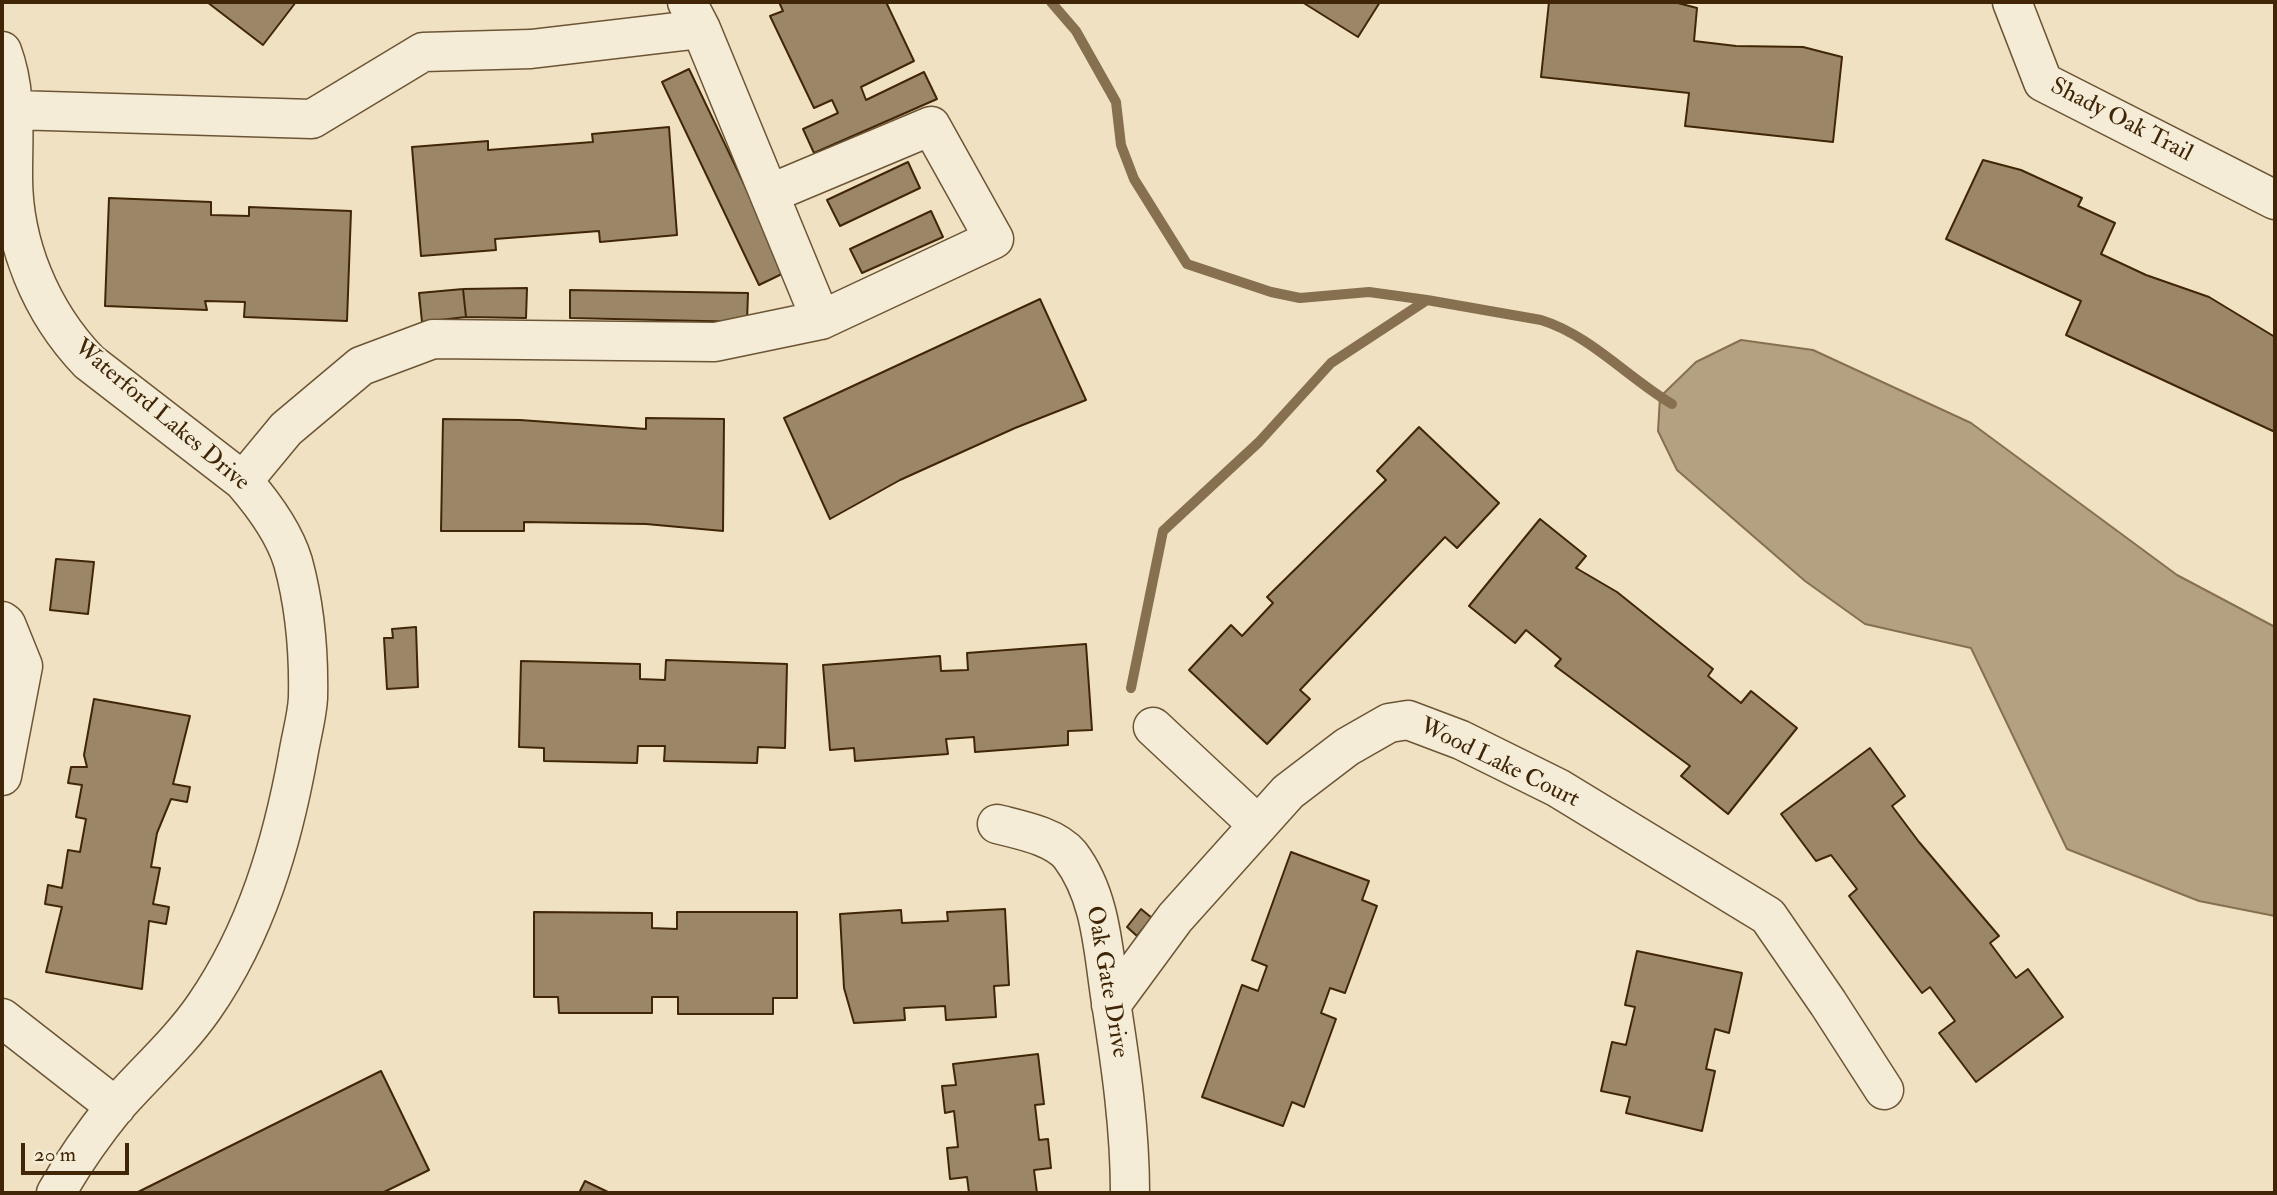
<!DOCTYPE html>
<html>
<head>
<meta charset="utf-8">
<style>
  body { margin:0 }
  #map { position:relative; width:2277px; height:1195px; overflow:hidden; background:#efe1c1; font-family:"IM FELL Double Pica",serif }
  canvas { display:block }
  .frame { position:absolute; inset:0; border:4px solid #402606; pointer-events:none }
  .scale { position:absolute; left:21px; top:1143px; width:108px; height:32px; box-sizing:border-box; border:4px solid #402606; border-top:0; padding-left:9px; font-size:21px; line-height:24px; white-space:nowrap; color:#402606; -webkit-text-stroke:5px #f5ecd7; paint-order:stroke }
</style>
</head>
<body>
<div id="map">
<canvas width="2277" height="1195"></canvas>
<div class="frame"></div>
<div class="scale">20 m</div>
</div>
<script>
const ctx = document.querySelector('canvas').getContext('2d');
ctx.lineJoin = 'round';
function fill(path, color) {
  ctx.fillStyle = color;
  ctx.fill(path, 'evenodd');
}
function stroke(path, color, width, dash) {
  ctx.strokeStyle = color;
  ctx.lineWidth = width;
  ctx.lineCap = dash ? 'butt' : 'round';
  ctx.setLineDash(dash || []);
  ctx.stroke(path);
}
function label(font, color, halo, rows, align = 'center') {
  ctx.font = font + ' "IM FELL Double Pica",serif';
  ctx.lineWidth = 5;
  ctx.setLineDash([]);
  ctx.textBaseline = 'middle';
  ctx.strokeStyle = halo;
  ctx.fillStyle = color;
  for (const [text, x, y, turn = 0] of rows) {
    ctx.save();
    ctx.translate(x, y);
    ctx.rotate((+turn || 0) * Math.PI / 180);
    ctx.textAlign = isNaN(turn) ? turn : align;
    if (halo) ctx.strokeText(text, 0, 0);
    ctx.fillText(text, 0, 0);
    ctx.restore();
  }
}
const water = new Path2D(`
  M 1741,340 L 1813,350 L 1971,423 L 2177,575 L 2275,627 L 2275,916 L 2199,901 L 2067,849 L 1971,648 L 1865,624 L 1805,581 L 1677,470 L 1658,431 L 1660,397 L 1696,362 Z`);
fill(water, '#b4a181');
stroke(water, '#867050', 2);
stroke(new Path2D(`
  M 1051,2 L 1076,31 L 1116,102 L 1121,145 L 1134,179 L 1187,264 L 1271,292 L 1300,298 L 1369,292 L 1427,300 L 1541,320 C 1590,335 1628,378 1672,404
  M 1131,688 L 1163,531 L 1259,442 L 1331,363 L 1427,300`), '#867050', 10);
const building = new Path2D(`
  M 207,2 L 296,2 L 263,45 Z
  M 779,2 L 886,2 L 914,61 L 861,87 L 866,100 L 924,72 L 937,99 L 814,153 L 803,129 L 838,113 L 832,100 L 814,108 L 770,16 L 783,11 Z
  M 1302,2 L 1380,2 L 1358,37 Z
  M 1549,2 L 1674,2 L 1697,8 L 1694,41 L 1736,46 L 1803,47 L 1842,57 L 1833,142 L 1685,126 L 1689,93 L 1541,77 Z
  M 689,69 L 786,272 L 759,285 L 662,82 Z
  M 669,127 L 677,235 L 600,242 L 599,231 L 495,239 L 496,250 L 421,256 L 412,147 L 488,141 L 488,150 L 593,142 L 592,134 Z
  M 1983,160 L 2021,170 L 2082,198 L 2078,206 L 2115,223 L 2101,254 L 2146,275 L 2209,297 L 2275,337 L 2275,432 L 2066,335 L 2081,301 L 1946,239 Z
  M 908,162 L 920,188 L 840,226 L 827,200 Z
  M 109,198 L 211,202 L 211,215 L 249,216 L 249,207 L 351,211 L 347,321 L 244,317 L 245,302 L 205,301 L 207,310 L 105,306 Z
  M 931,211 L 943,237 L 862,273 L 850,249 Z
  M 527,288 L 526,318 L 466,317 L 463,289 Z
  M 463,289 L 466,317 L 422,322 L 419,293 Z
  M 570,290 L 748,293 L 747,322 L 570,318 Z
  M 1040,299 L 1086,400 L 1015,428 L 900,480 L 830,519 L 784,418 Z
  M 646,418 L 724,419 L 723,531 L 646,524 L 524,522 L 524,531 L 441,531 L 443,419 L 520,420 L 646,429 Z
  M 1419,427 L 1499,503 L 1457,548 L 1445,537 L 1300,690 L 1310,699 L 1267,744 L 1189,670 L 1231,625 L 1242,636 L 1273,603 L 1267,597 L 1386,480 L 1377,471 Z
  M 1540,519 L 1586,556 L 1576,568 L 1617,592 L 1713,669 L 1708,676 L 1741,703 L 1751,691 L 1797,728 L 1728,814 L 1681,776 L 1690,766 L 1555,666 L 1561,659 L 1526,630 L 1515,643 L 1469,606 Z
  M 56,559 L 94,562 L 88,614 L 50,610 Z
  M 416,627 L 418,687 L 387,689 L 384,638 L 393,638 L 392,629 Z
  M 1086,644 L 1092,730 L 1068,731 L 1068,745 L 975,752 L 974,737 L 946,739 L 948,754 L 855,761 L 854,748 L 830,750 L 823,665 L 940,656 L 941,671 L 968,670 L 967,653 Z
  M 666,660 L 787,664 L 785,748 L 758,747 L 757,763 L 664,761 L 665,746 L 638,746 L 637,763 L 544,761 L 544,748 L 519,747 L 521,661 L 640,664 L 640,679 L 665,680 Z
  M 94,699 L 190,716 L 173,784 L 190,787 L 187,802 L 171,799 L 157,833 L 151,867 L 160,868 L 153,904 L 169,907 L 166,924 L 149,921 L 142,989 L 46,972 L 62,907 L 45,904 L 48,885 L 62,888 L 68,850 L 80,852 L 86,819 L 76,817 L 82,785 L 68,783 L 71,767 L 87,767 L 84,755 Z
  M 1870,748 L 1905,796 L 1892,806 L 1919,842 L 1999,936 L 1990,943 L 2016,978 L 2028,969 L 2063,1017 L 1976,1082 L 1939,1033 L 1955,1021 L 1930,987 L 1922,993 L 1849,896 L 1857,889 L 1831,855 L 1816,861 L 1781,814 Z
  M 1291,852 L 1369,881 L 1362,900 L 1377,906 L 1345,993 L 1330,988 L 1321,1013 L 1336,1019 L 1304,1107 L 1292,1102 L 1283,1126 L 1202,1097 L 1242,985 L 1258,991 L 1267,966 L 1252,960 Z
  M 1005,909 L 1009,985 L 994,986 L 996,1017 L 946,1020 L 945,1006 L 904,1008 L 905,1020 L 854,1023 L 844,988 L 840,914 L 901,910 L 902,923 L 948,921 L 947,912 Z
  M 1141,909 L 1152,918 L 1137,936 L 1127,927 Z
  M 534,912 L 652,913 L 652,928 L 677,929 L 677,912 L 797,912 L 797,998 L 773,998 L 773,1014 L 678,1014 L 678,997 L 652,997 L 652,1013 L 559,1013 L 558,997 L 534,997 Z
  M 1637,951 L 1742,973 L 1729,1033 L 1715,1029 L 1706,1069 L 1715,1071 L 1702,1131 L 1626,1113 L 1630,1097 L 1601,1091 L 1612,1042 L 1626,1045 L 1635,1007 L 1625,1005 Z
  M 1038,1054 L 1044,1104 L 1035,1105 L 1039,1140 L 1048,1139 L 1051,1168 L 1034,1170 L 1037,1193 L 969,1193 L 967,1177 L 950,1179 L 947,1148 L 958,1147 L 954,1111 L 945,1113 L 942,1086 L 956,1085 L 953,1064 Z
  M 381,1071 L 429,1170 L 382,1193 L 136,1193 Z
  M 585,1181 L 610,1193 L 579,1193 Z`);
fill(building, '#9b8767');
stroke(building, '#402606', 2);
const minor = new Path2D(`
  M 687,2 L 701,29 L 821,320
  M 2012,2 L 2043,82 L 2275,200
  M 2,51 C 17,91 13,131 13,173 C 12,243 41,312 89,362 L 243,481 C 263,504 284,532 293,562 C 305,606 309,652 308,698 C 307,717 301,737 298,756 C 282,844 256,932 204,1007 C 179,1043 145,1073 116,1106 C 94,1133 73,1163 56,1193
  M 14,110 L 312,119 L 423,52 L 531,49 L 701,29
  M 243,481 L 286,429 L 361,366 L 433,339 L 715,342 L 821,320 L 994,239 L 931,126 L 769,194
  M 2,621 L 6,624 L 23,666 L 2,776
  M 1153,727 L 1258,825
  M 997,824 C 1020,830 1054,836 1070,855 C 1102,897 1103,952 1111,1002 C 1121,1066 1130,1129 1130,1193
  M 1111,1005 L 1175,918 L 1288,792 L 1347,747 L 1389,723 L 1408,720 L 1461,740 L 1558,788 L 1768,916 L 1828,1003 L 1884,1090
  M 2,1018 L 116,1107`);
stroke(minor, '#6c5535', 41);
stroke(minor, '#f5ecd7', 38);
label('24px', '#402606', '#f5ecd7', [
  ["Shady Oak Trail",2121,121,27],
  ["Waterford Lakes Drive",161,416,40],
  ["Wood Lake Court",1499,764,26],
  ["Oak Gate Drive",1106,982,80]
]);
</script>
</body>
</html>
